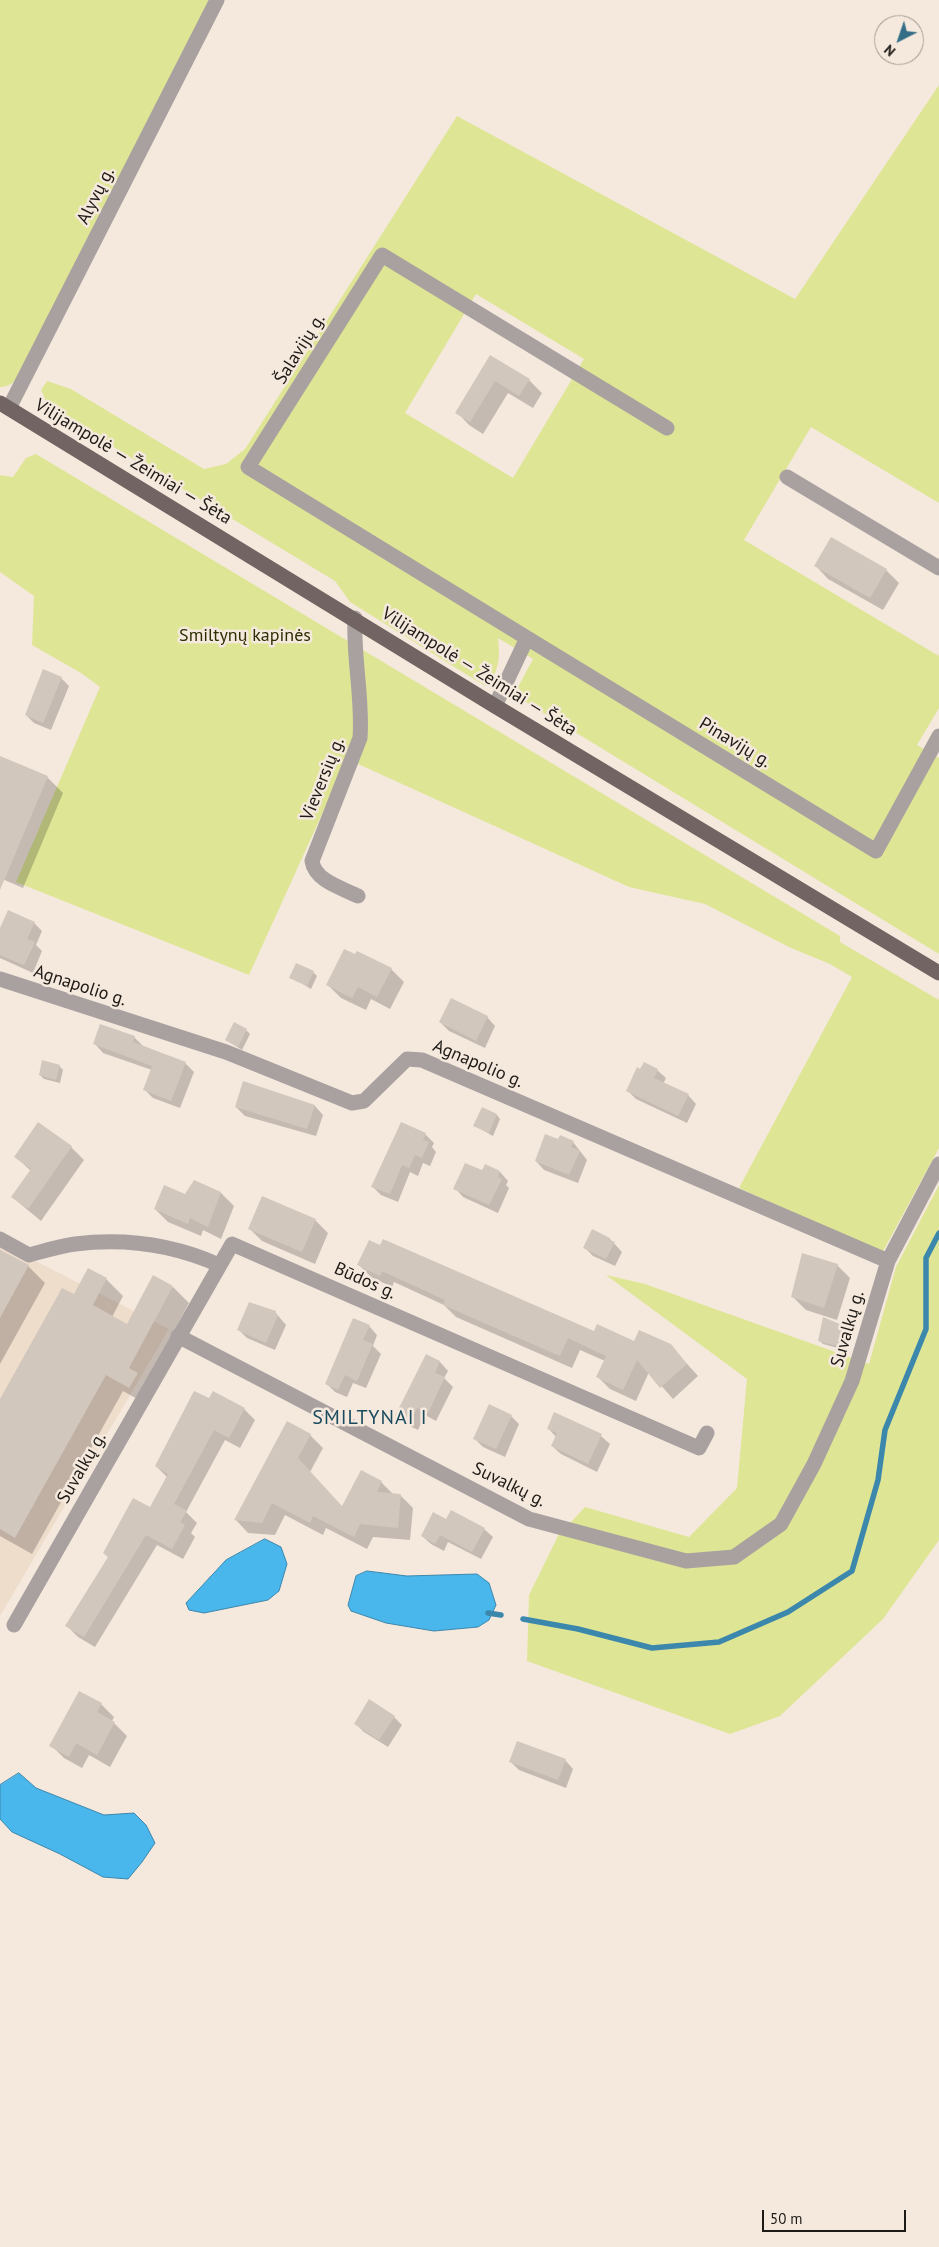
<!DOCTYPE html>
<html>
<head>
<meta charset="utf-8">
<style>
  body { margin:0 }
  #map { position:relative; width:939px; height:2247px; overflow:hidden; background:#f5e9de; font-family:"PT Sans",sans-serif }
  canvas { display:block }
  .north { position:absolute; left:874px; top:15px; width:50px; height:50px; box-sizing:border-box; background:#f5e9de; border:1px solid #9f968e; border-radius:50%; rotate:221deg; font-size:14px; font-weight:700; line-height:20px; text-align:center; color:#1e1a16 }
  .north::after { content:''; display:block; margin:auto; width:18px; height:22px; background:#336e86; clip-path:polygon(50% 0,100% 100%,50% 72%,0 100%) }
  .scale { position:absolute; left:762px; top:2210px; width:144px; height:22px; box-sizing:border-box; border:2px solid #1e1a16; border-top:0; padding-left:6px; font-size:15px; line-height:18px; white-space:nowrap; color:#1e1a16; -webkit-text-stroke:4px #f5e9de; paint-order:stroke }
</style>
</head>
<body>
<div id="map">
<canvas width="939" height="2247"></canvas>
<div class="north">N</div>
<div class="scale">50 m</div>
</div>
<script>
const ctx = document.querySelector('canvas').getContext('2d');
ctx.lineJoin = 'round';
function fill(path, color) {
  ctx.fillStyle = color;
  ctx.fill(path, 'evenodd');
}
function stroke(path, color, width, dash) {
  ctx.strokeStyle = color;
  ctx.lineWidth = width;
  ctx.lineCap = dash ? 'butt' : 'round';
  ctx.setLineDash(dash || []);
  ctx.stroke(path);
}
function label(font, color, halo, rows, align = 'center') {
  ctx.font = font + ' "PT Sans",sans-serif';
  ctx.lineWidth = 5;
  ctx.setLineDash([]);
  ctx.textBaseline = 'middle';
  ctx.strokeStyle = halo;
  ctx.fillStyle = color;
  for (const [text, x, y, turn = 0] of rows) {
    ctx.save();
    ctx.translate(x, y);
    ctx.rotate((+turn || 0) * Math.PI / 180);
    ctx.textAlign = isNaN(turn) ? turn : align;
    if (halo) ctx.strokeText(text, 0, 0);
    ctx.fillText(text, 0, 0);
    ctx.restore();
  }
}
fill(new Path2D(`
  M 0,1243 L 169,1329 L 0,1616 Z`), '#efddcc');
fill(new Path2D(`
  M 0,0 L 209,0 L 20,375 C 14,382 10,387 0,387 Z
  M 939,85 L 939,503 L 811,427 L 744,540 L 939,656 L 939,708 L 917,745 L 939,758 L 939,954 L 524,701 L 518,687 L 533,659 L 498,638 C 500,658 500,672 485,686 L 350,602 L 335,581 L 49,408 L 41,390 L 47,381 L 71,389 L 204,469 L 226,464 L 245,449 L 457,116 L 795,299 ZM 476,294 L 584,359 L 513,478 L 405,413 Z
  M 36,454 L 840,936 L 840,942 L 939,1000 L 939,1148 L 882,1253 L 739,1188 L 852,977 L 830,964 L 791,948 L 705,904 L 629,887 L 347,759 L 249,975 L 16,882 L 100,687 L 81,673 L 32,645 L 34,596 L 0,572 L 0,475 L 13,477 L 26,458 Z
  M 939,1185 L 939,1540 L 883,1619 L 780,1716 L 730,1734 L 527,1661 L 529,1595 L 558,1536 L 585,1507 L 689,1537 L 737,1488 L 747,1379 L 606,1275 L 645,1284 L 869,1364 L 896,1267 Z`), '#dee595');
const water = new Path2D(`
  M 265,1539 L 281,1547 L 287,1564 L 279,1591 L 268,1600 L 204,1613 L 189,1610 L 186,1603 L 226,1560 Z
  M 367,1571 L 407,1576 L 477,1574 L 489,1583 L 496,1605 L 489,1620 L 478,1627 L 434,1631 L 386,1623 L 351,1611 L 348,1605 L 356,1576 Z
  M 19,1773 L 36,1788 L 104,1815 L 134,1813 L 146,1825 L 155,1843 L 142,1862 L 128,1879 L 103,1877 L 60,1854 L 12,1832 L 0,1819 L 0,1785 Z`);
fill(water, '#49b6ec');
stroke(water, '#3c87ac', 1);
fill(new Path2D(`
  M 490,357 L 529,380 L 542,393 L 533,408 L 508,393 L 483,434 L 469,425 L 457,412 Z
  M 816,566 L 886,570 L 899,583 L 883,610 L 828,579 Z
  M 61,678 L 69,686 L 51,730 L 34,723 L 26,715 Z
  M 0,757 L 47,777 L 63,793 L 23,888 L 0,878 Z
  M 34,923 L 42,931 L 36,945 L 42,951 L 33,973 L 0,958 L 0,931 Z
  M 356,956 L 391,969 L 404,982 L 390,1009 L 371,999 L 366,1010 L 341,998 L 328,985 Z
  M 313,972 L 317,976 L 311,989 L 291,977 Z
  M 487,1017 L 495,1026 L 485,1048 L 449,1031 L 440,1022 Z
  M 246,1030 L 250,1034 L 242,1050 L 226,1040 Z
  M 134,1037 L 143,1046 L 185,1063 L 194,1072 L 180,1108 L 153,1098 L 144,1089 L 152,1070 L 103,1053 L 95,1044 Z
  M 59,1066 L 63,1070 L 60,1083 L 44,1079 L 40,1075 Z
  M 657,1070 L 666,1078 L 663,1084 L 688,1095 L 696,1104 L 687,1123 L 636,1099 L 628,1091 Z
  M 315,1106 L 323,1115 L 316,1136 L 245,1116 L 236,1107 Z
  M 497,1115 L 500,1119 L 493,1136 L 475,1126 Z
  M 38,1124 L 71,1147 L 84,1160 L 41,1221 L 12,1197 L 31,1171 L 16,1157 Z
  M 425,1134 L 434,1143 L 432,1147 L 436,1152 L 430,1166 L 423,1163 L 418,1176 L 410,1172 L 398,1202 L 381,1195 L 372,1186 Z
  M 559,1141 L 573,1142 L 587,1160 L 578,1183 L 544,1170 L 536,1161 Z
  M 485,1166 L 500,1172 L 508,1181 L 506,1185 L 509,1188 L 498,1213 L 463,1197 L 455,1188 L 482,1172 Z
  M 195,1181 L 221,1193 L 234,1206 L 221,1239 L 203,1230 L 201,1236 L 168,1222 L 155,1209 L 185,1196 Z
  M 315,1220 L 328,1233 L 315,1264 L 262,1241 L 249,1228 Z
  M 592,1231 L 610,1239 L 622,1252 L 615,1266 L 593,1256 L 585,1248 Z
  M 370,1242 L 594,1333 L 634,1342 L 670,1345 L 698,1376 L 673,1399 L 649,1372 L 636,1401 L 610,1389 L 598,1377 L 605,1361 L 580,1350 L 572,1368 L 456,1317 L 444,1305 L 394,1282 L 392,1287 L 371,1277 L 359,1265 Z
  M 0,1250 L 28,1266 L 45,1283 L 0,1364 Z
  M 837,1265 L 850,1278 L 837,1320 L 806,1310 L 793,1297 Z
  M 106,1279 L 123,1296 L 112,1317 L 128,1326 L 173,1287 L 189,1303 L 146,1383 L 146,1404 L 123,1391 L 32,1554 L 0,1536 L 0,1402 L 74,1296 Z
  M 275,1312 L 286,1325 L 275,1350 L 247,1338 L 238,1329 Z
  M 369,1326 L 377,1335 L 373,1346 L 381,1354 L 366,1388 L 353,1383 L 347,1397 L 335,1392 L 327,1384 Z
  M 847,1328 L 851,1332 L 845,1350 L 823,1344 L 819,1340 Z
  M 426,1356 L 440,1362 L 448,1371 L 444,1378 L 453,1387 L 436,1421 L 425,1415 L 418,1430 L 405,1424 L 397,1416 Z
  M 209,1400 L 244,1409 L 255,1420 L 240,1448 L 225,1440 L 186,1512 L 197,1523 L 191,1533 L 195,1537 L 183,1559 L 157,1545 L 95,1647 L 78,1637 L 67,1626 L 150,1508 L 167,1477 L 156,1466 Z
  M 555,1414 L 601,1436 L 610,1444 L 597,1472 L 561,1454 L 552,1446 L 556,1437 L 548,1428 Z
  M 511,1416 L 519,1424 L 505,1457 L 483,1447 L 475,1439 Z
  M 288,1423 L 310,1435 L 323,1448 L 310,1472 L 343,1508 L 361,1472 L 381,1482 L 394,1495 L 400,1495 L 413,1508 L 410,1540 L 373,1537 L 367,1549 L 326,1528 L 323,1535 L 285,1515 L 275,1535 L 248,1533 L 236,1520 Z
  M 447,1520 L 484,1529 L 493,1537 L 481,1559 L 448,1542 L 444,1551 L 431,1544 L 422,1536 Z
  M 101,1704 L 114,1717 L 112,1721 L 127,1736 L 110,1767 L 89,1755 L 82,1768 L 64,1758 L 51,1745 Z
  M 394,1717 L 402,1725 L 388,1747 L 364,1732 L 355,1723 Z
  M 565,1760 L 573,1769 L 566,1788 L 519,1770 L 510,1761 Z`), '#0003');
stroke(new Path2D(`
  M 488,1613 L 501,1615
  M 523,1619 L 578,1629 L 652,1648 L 719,1642 L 788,1612 L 852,1571 L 878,1480 L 885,1430 L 926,1329 L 926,1258 L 939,1233`), '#3c87ac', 5.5);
fill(new Path2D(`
  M 490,355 L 530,379 L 519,396 L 495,381 L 470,422 L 455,413 Z
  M 831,537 L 887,569 L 870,598 L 814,566 Z
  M 43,669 L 62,677 L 43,723 L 25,715 Z
  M 0,756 L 48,776 L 0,890 Z
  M 8,910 L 35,922 L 27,939 L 35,942 L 24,965 L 0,955 L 0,928 Z
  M 344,949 L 355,954 L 357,951 L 392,968 L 377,997 L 358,987 L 352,998 L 326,985 Z
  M 296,963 L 314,971 L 307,986 L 289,978 Z
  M 451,998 L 488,1016 L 476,1041 L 439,1022 Z
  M 234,1022 L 247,1029 L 238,1047 L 225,1040 Z
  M 100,1024 L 135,1036 L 133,1042 L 186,1062 L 171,1101 L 143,1090 L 152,1066 L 93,1044 Z
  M 42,1060 L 60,1065 L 56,1080 L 39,1075 Z
  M 644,1062 L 658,1069 L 654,1078 L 689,1094 L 678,1116 L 626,1091 L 637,1067 L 640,1069 Z
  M 243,1081 L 315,1105 L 307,1129 L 235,1107 Z
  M 482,1107 L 497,1114 L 489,1133 L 473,1126 Z
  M 38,1122 L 72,1146 L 28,1209 L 11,1197 L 31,1169 L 14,1157 Z
  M 401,1122 L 426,1133 L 423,1140 L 429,1142 L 422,1158 L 415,1155 L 409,1168 L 402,1165 L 390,1194 L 371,1187 Z
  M 545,1134 L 558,1139 L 560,1135 L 574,1141 L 571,1147 L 580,1151 L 569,1175 L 535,1161 Z
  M 465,1163 L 482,1170 L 485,1164 L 500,1171 L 498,1177 L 502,1179 L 489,1205 L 453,1189 Z
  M 194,1180 L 221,1192 L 208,1227 L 190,1218 L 188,1224 L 154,1209 L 164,1185 L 185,1194 Z
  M 262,1196 L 316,1219 L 302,1252 L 248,1229 Z
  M 592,1229 L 610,1238 L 609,1240 L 615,1242 L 606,1259 L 583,1248 Z
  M 383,1239 L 594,1331 L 597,1324 L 634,1341 L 639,1330 L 671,1344 L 687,1364 L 660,1388 L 637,1360 L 623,1390 L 596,1377 L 606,1356 L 568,1338 L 560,1356 L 443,1305 L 445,1300 L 382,1271 L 380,1276 L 357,1265 L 369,1240 L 380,1245 Z
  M 0,1250 L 29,1265 L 0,1318 Z
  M 802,1253 L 838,1264 L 824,1308 L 791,1297 Z
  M 88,1268 L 107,1278 L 93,1305 L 127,1324 L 153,1275 L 173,1286 L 129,1368 L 138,1373 L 129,1388 L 106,1375 L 15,1538 L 0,1529 L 0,1399 L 62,1288 L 74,1294 Z
  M 249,1302 L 276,1311 L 275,1314 L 278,1315 L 266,1343 L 237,1330 Z
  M 823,1317 L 847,1327 L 841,1347 L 818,1341 Z
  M 353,1318 L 370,1325 L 363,1340 L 373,1344 L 357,1381 L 345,1375 L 338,1390 L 325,1384 Z
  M 426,1354 L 440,1361 L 435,1373 L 445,1377 L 428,1413 L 417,1408 L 410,1423 L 395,1416 Z
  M 194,1391 L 209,1398 L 213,1391 L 245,1408 L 229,1438 L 214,1430 L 174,1504 L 187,1511 L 180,1522 L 185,1525 L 172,1549 L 146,1535 L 84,1637 L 65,1626 L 108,1557 L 103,1553 L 133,1498 L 150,1507 L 168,1474 L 155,1466 Z
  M 489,1404 L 512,1415 L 496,1449 L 473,1439 Z
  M 554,1412 L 602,1434 L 588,1464 L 551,1446 L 557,1433 L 547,1429 Z
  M 287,1421 L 311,1434 L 298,1458 L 342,1506 L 361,1470 L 382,1481 L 377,1492 L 401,1494 L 398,1528 L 360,1524 L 354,1537 L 313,1516 L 310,1523 L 272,1503 L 262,1523 L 234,1520 Z
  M 451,1510 L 485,1528 L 472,1552 L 440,1535 L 435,1544 L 421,1536 L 433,1512 L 446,1519 Z
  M 79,1691 L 102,1703 L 97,1712 L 115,1722 L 97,1755 L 76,1743 L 69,1757 L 49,1746 Z
  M 369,1699 L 395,1716 L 379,1740 L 354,1724 Z
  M 517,1741 L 566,1759 L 558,1780 L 509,1762 Z`), '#d2c7bc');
stroke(new Path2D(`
  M 9,408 L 217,0
  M 787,477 L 939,568
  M 355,618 C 353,658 363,698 360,738 L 312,861 C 315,881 342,888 358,896
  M 527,638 L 248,467 L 382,255 L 667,428
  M 495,706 L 527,638 L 876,851 L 939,736
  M 0,979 L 226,1052 L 352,1103 L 364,1101 L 407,1059 L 422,1060 L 888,1261
  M 0,1239 L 29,1255 C 44,1251 60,1246 75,1244 C 124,1238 174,1245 219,1265
  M 178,1336 L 529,1519 L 686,1561 L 734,1557 L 781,1524 L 814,1464 L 852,1381 L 888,1261 L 939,1164
  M 14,1625 L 232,1244 L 699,1448 L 707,1433`), '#a9a1a0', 15);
stroke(new Path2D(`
  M 0,403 L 495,706 L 939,973`), '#716462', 15);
label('18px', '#1e1a16', '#f5e9de', [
  ["Alyvų g.",96,196,-63],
  ["Šalavijų g.",300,349,-58],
  ["Vilijampolė — Žeimiai — Šėta",133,462,31],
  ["Vilijampolė — Žeimiai — Šėta",479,672,32],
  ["Pinavijų g.",735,743,31],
  ["Vieversių g.",323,779,-68],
  ["Agnapolio g.",80,986,18],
  ["Agnapolio g.",478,1064,23],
  ["Būdos g.",365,1281,24],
  ["Suvalkų g.",848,1329,-74],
  ["Suvalkų g.",82,1468,-60],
  ["Suvalkų g.",509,1485,26]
]);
label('18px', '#2c2e02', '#f5e9de', [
  ["Smiltynų kapinės",245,636]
]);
ctx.letterSpacing = '1px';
label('20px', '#1a4a5d', '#f5e9de', [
  ["SMILTYNAI I",370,1418]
]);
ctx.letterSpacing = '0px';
</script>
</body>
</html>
